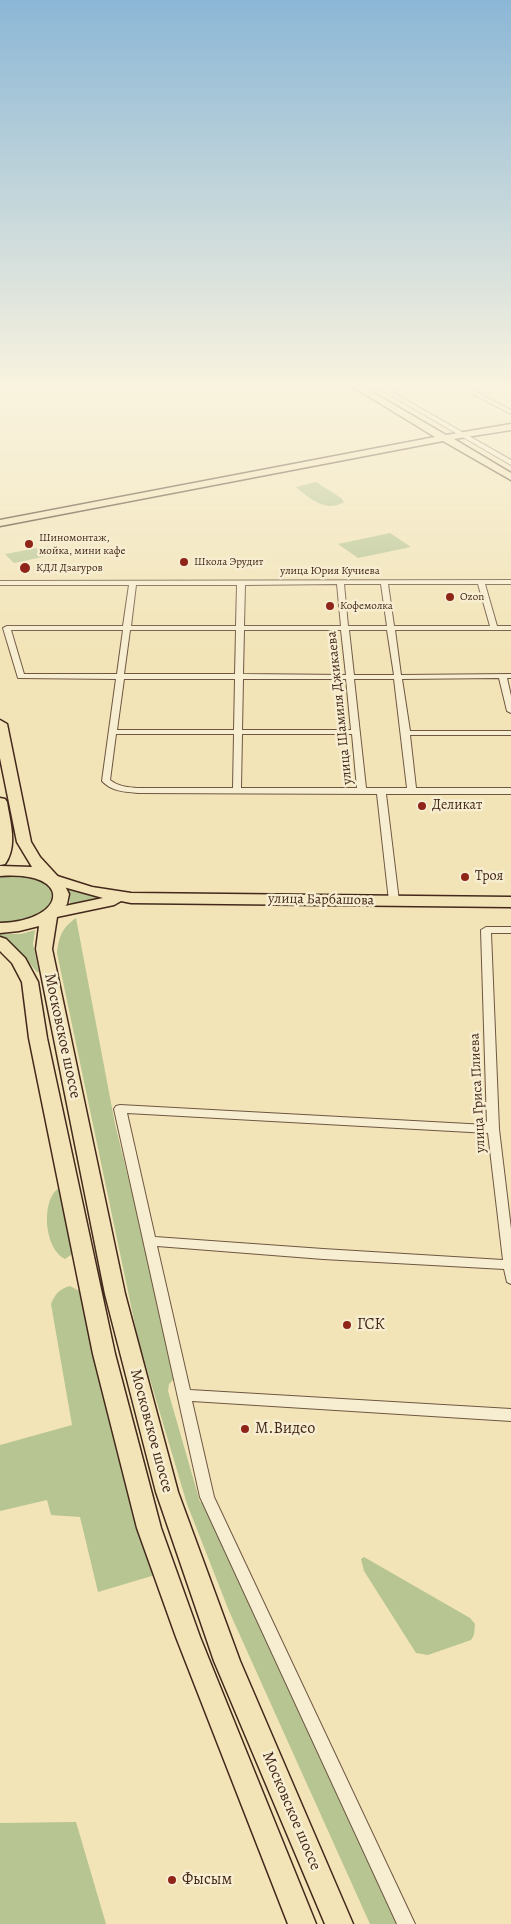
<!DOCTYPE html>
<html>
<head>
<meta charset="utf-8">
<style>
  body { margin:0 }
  canvas { display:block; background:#f2e4b7 }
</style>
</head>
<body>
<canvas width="511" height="1924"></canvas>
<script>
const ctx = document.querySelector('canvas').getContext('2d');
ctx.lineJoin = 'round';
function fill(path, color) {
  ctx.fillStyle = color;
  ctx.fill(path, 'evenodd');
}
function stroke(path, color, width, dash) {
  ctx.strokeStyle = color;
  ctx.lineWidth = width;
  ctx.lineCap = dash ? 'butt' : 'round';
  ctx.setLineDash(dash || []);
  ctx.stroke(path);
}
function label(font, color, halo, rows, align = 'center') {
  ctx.font = font + ' Alegreya,serif';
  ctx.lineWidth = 5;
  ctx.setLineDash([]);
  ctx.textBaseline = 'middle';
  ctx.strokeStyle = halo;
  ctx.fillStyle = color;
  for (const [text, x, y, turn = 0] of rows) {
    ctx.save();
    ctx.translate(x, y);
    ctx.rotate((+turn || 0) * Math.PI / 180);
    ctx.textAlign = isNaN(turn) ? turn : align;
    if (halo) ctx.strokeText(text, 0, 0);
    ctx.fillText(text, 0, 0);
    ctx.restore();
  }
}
fill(new Path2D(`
  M 316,482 L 341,498 L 344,502 C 326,513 310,499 296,487 Z
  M 390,533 L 411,547 L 358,558 L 338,544 Z
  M 48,546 L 57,554 L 14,563 L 5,554 Z
  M 19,874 C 26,876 35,878 41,881 C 47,884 52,890 52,896 C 50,918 16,922 0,922 L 0,876 Z
  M 69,889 L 110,896 L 70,904 Z
  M 76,918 L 115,1124 L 177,1376 L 169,1384 L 168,1391 L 200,1502 L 208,1503 L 410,1924 L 370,1924 L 229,1611 L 187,1504 L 138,1339 L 57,953 C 59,936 62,928 76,918 Z
  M 35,930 L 33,944 L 39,972 L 37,972 L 14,946 L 0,936 L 0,934 L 21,934 Z
  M 61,1185 L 72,1254 L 65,1259 C 46,1250 42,1211 53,1194 C 55,1191 59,1188 61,1185 Z
  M 70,1286 L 79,1291 L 155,1575 L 98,1592 L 80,1517 L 51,1515 L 47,1500 L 0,1511 L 0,1445 L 72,1425 L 51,1304 C 55,1294 59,1289 70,1286 Z
  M 364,1557 L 470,1618 L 475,1624 L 474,1635 L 471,1640 L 428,1655 L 416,1653 L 364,1571 L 361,1559 Z
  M 76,1822 L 106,1924 L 0,1924 L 0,1823 Z`), '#b6c592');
const minor = new Path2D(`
  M 373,385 L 380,385 L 511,460 L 511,465 Z
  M 456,385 L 463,385 L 511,410 L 511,414 Z
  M 511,580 L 511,584 L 485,584 L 497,626 L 511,626 L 511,630 L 395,630 L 401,675 L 511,674 L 511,678 L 507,678 L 511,696 L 511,713 L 507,711 L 499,678 L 402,679 L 410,731 L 511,731 L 511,735 L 410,735 L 416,788 L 511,788 L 511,794 L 386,794 L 399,901 L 394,904 L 389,901 L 377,794 L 138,793 C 125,792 111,791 102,781 L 116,679 L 18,678 L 3,628 L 7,626 L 123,626 L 129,585 L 0,585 L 0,581 ZM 337,584 L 341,626 L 244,626 L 245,585 ZM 344,584 L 381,584 L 387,626 L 348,626 ZM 388,584 L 478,584 L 490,626 L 394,626 ZM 136,585 L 237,585 L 236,626 L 131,626 ZM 11,630 L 123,630 L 117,674 L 24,674 ZM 130,630 L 236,630 L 235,674 L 124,674 ZM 244,630 L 341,630 L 346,675 L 243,674 ZM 349,630 L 387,630 L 394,675 L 354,675 ZM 124,679 L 235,679 L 234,730 L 117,730 ZM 243,679 L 346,679 L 351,730 L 242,730 ZM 354,679 L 394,679 L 407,788 L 366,788 ZM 116,734 L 234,734 L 233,788 L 138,788 C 128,787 119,787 110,780 ZM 242,734 L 352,734 L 357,788 L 241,788 Z
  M 486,927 L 511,927 L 511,933 L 491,933 L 499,1129 L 511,1229 L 511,1284 L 507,1282 L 504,1269 L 323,1259 L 157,1246 L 190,1390 L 511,1409 L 511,1421 L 192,1401 L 214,1497 L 415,1924 L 397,1924 L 200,1497 L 114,1109 L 116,1106 L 120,1105 L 487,1125 L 481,930 ZM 127,1113 L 488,1133 L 503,1260 L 323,1249 L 155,1237 Z`);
const primary = new Path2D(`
  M 350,385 L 360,385 L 446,435 L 511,424 L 511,430 L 454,439 L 511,473 L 511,480 L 443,441 L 0,526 L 0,520 L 435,437 Z
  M 54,875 L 92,887 L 131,893 L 511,897 L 511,907 L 131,903 L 121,901 L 114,905 L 52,918 L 46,916 L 44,913 L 46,910 L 103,898 L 49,883 L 46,880 L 49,877 Z`);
const trunk = new Path2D(`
  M 0,720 L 7,724 L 31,842 L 40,857 L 63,882 L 69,894 L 67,904 L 57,917 L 52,949 L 125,1294 L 178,1492 L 240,1661 L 353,1924 L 325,1924 L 214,1661 L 156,1492 L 105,1294 L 36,949 L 39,926 L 19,931 L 0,933 L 0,923 C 68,921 74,870 0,876 L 0,866 L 32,867 L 17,842 L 0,758 Z
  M 0,798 L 5,799 L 7,802 C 10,822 18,846 5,864 L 0,865 Z
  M 0,937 L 6,939 L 25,958 L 38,982 L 47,1038 L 115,1354 L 161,1528 L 200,1637 L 316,1924 L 288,1924 L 176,1637 L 137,1528 L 93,1354 L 29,1038 L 22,982 L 12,963 L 0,951 Z`);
stroke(minor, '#6f5742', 2);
stroke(primary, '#43281b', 3);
stroke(trunk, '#43281b', 3);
fill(minor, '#f7edd0');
fill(primary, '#f2e4b7');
fill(trunk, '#f2e4b7');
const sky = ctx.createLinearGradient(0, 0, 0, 654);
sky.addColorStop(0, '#8bb7d6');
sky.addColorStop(0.59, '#f9f3df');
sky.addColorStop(1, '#f9f3df00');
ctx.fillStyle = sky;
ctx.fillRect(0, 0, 511, 654);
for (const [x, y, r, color] of [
  [29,544,5,"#8f2418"],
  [184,562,5,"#8f2418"],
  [25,568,6,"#8f2418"],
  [450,597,5,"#8f2418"],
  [330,606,5,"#8f2418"],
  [422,806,5,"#8f2418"],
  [465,877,5,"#8f2418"],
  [347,1325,5,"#8f2418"],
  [245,1429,5,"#8f2418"],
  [172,1880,5,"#8f2418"]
]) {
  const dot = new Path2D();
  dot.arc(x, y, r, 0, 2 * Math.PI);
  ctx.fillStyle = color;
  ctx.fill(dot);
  stroke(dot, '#f7edd0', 2);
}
label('11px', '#43281b', '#f7edd0', [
  ["Шиномонтаж,",39,538],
  ["мойка, мини кафе",39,551],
  ["Школа Эрудит",194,562],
  ["КДЛ Дзагуров",36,568],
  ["Ozon",460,597],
  ["Кофемолка",340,606]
], 'left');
label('11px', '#43281b', '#f7edd0', [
  ["улица Юрия Кучиева",330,571]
]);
label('14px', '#43281b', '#f7edd0', [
  ["улица Шамиля Джикаева",340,708,-96],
  ["улица Барбашова",321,900,1],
  ["улица Гриса Плиева",478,1093,-93]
]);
label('14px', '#43281b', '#f7edd0', [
  ["Деликат",432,806],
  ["Троя",475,877]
], 'left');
label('16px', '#43281b', '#f7edd0', [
  ["Московское шоссе",62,1036,78],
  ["Московское шоссе",151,1431,75],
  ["Московское шоссе",291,1811,67]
]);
label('16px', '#43281b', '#f7edd0', [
  ["ГСК",357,1325],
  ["М.Видео",255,1429],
  ["Фысым",182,1880]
], 'left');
</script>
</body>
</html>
